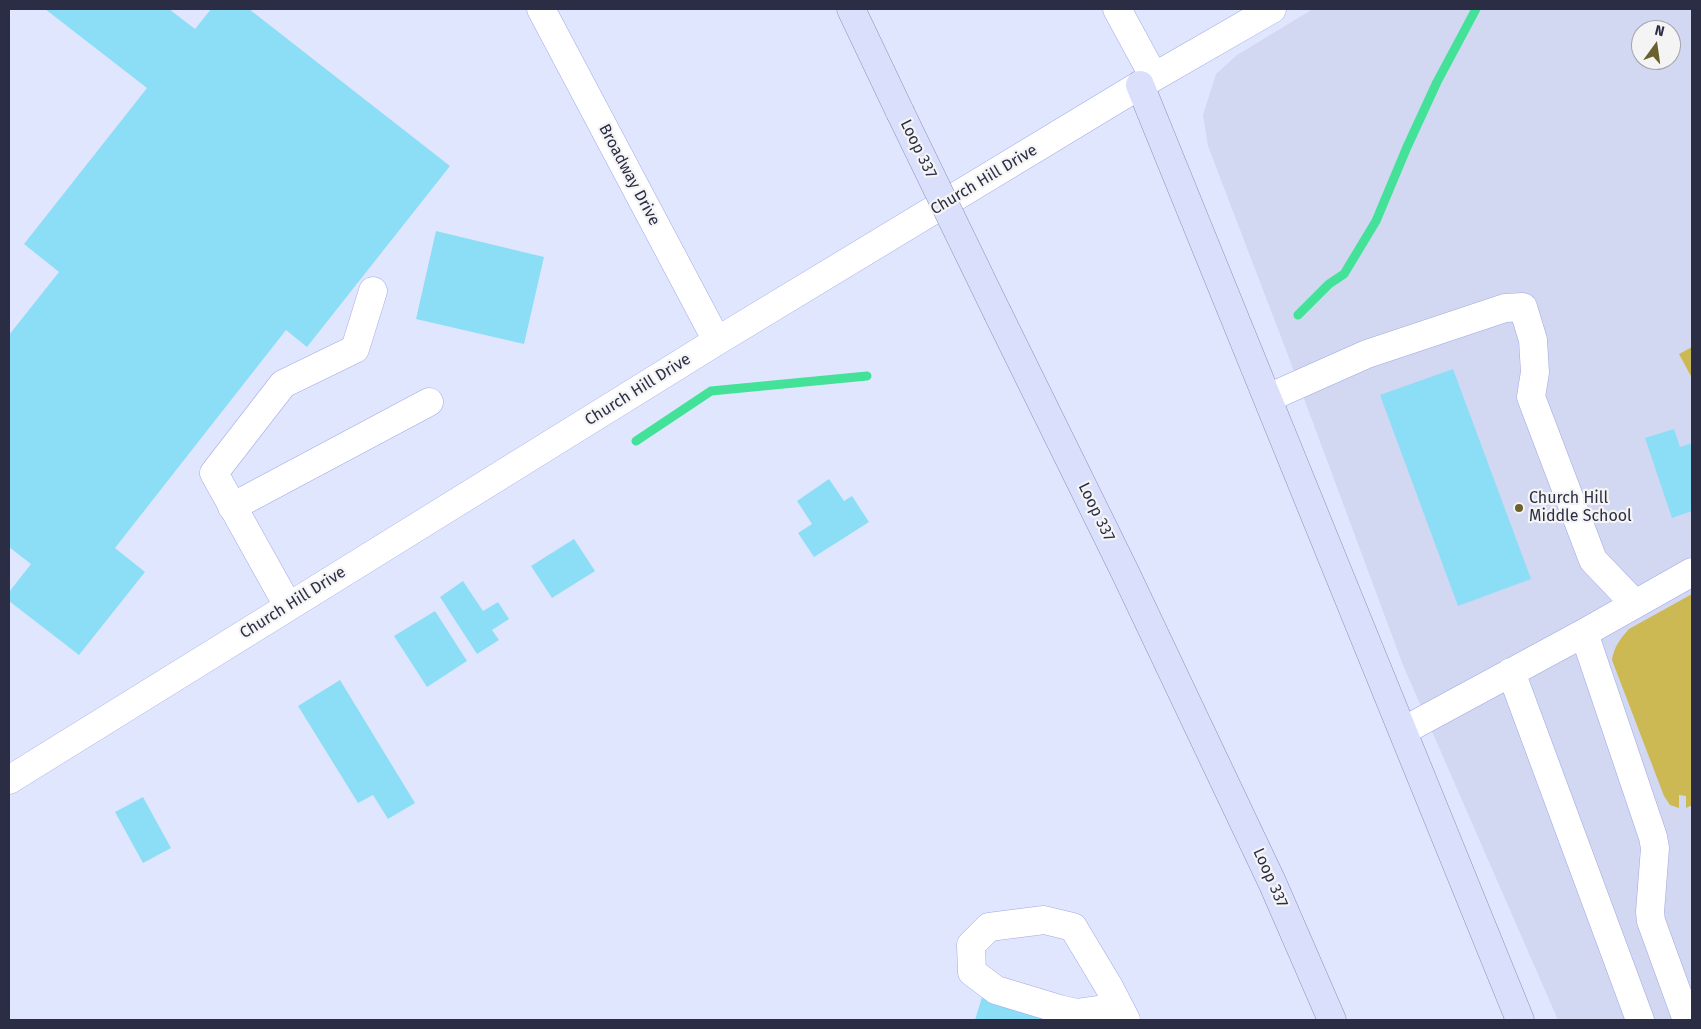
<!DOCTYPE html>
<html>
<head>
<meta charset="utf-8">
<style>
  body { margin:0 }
  #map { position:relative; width:1701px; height:1029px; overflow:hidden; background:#e1e6ff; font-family:"Fira Sans",sans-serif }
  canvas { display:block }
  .frame { position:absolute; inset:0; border:10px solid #2b2d45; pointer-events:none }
  .north { position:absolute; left:1631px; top:20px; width:50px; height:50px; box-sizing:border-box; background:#f4f4f4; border:1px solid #a4a4ae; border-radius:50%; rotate:14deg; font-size:14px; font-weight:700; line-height:20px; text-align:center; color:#2b2d45 }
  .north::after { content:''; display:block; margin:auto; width:18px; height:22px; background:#6b612e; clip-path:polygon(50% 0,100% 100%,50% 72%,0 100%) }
</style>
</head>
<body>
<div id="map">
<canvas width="1701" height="1029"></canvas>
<div class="frame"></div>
<div class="north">N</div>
</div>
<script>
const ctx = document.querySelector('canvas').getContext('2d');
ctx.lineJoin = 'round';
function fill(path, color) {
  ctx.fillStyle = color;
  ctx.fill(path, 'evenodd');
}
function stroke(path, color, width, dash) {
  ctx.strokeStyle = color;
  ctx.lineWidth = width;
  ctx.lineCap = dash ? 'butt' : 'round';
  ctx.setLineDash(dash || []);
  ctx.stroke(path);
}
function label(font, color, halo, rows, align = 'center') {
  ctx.font = font + ' "Fira Sans",sans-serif';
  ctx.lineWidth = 4.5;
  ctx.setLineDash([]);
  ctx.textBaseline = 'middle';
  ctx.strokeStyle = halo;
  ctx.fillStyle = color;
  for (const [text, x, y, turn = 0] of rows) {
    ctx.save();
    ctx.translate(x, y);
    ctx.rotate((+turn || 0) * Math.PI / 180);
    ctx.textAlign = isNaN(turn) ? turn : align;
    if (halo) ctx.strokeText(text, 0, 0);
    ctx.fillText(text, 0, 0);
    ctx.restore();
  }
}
fill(new Path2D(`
  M 1313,9 L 1692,9 L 1692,1020 L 1558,1020 L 1403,665 L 1286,350 L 1208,146 L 1203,115 L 1216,74 L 1237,55 ZM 1641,30 L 1671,30 L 1671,60 L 1641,60 Z`), '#d2d7f2');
fill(new Path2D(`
  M 1692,347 L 1692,378 L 1679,354 Z
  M 1692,594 L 1692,805 L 1686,808 L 1686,796 L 1679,795 L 1679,808 L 1670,805 L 1664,796 L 1612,660 C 1614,647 1620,639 1629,629 Z`), '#cdb953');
stroke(new Path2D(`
  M 1298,315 L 1329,284 L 1344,274 L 1376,221 L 1407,147 L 1437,82 L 1476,9
  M 636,441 L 711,391 L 867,376`), '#43e298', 9);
fill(new Path2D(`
  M 45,9 L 169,9 L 195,29 L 211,9 L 249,9 L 450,166 L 307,347 L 286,330 L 115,548 L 145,572 L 79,655 L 9,601 L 9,592 L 31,564 L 9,547 L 9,335 L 59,272 L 24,244 L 147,88 Z
  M 436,231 L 544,257 L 524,344 L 416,319 Z
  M 1453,369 L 1531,579 L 1458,606 L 1380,395 Z
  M 1674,429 L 1680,447 L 1692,443 L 1692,511 L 1672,518 L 1645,438 Z
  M 829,479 L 844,501 L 852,496 L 869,522 L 814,557 L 798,533 L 812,524 L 797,501 Z
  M 574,539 L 595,571 L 552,598 L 531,566 Z
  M 463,581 L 483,611 L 498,602 L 509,619 L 492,630 L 499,640 L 477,654 L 440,597 Z
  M 435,611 L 467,661 L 427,687 L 394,636 Z
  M 340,680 L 415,803 L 388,819 L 373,795 L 358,803 L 298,706 Z
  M 143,797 L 171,848 L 143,863 L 115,812 Z
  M 982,997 L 1057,1020 L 975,1020 Z`), '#8cdef6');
const minor = new Path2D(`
  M 541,9 L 717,341
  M 1117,9 L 1154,77
  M 1268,398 L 1367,354 L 1505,308 L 1523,307 L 1533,340 L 1535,372 L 1531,397 L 1593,560 L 1635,604
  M 232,507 L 429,402
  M 288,606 L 214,473 L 283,384 L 355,349 L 373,291
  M 1584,633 L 1653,837 L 1655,848 L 1650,912 L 1651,921 L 1687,1020
  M 1511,672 L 1640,1020
  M 1403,731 L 1584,633 L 1692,572
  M 9,780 L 717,341 L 1140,85 L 1272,9
  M 1119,1007 L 1076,1013 L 1059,1009 L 996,990 L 972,972 L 971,945 L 989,927 L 1044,920 L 1073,927 L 1109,987 L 1126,1020`);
const major = new Path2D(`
  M 851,9 L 900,112
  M 1140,85 L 1520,1020
  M 998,314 L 1125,572 L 1272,882 L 1332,1020`);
stroke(minor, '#a0a8e4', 29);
stroke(major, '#8d92bb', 29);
stroke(minor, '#fff', 28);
stroke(major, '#dadffc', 28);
const majorBridge = new Path2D(`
  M 900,112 L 998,314`);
stroke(majorBridge, '#8d92bb', 29, []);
stroke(majorBridge, '#dadffc', 28);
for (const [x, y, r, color] of [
  [1519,508,5,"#6b612e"]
]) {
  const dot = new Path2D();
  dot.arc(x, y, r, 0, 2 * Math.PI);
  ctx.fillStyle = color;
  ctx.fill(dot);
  stroke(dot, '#f4f4f4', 2);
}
label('16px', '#2b2d45', '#f4f4f4', [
  ["Loop 337",918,149,64],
  ["Broadway Drive",629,175,62],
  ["Church Hill Drive",984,180,-31],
  ["Church Hill Drive",638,390,-32],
  ["Loop 337",1096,512,64],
  ["Church Hill Drive",293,603,-32],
  ["Loop 337",1270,878,66]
]);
label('16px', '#2b2d45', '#f4f4f4', [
  ["Church Hill",1529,499],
  ["Middle School",1529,517]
], 'left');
</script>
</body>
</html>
